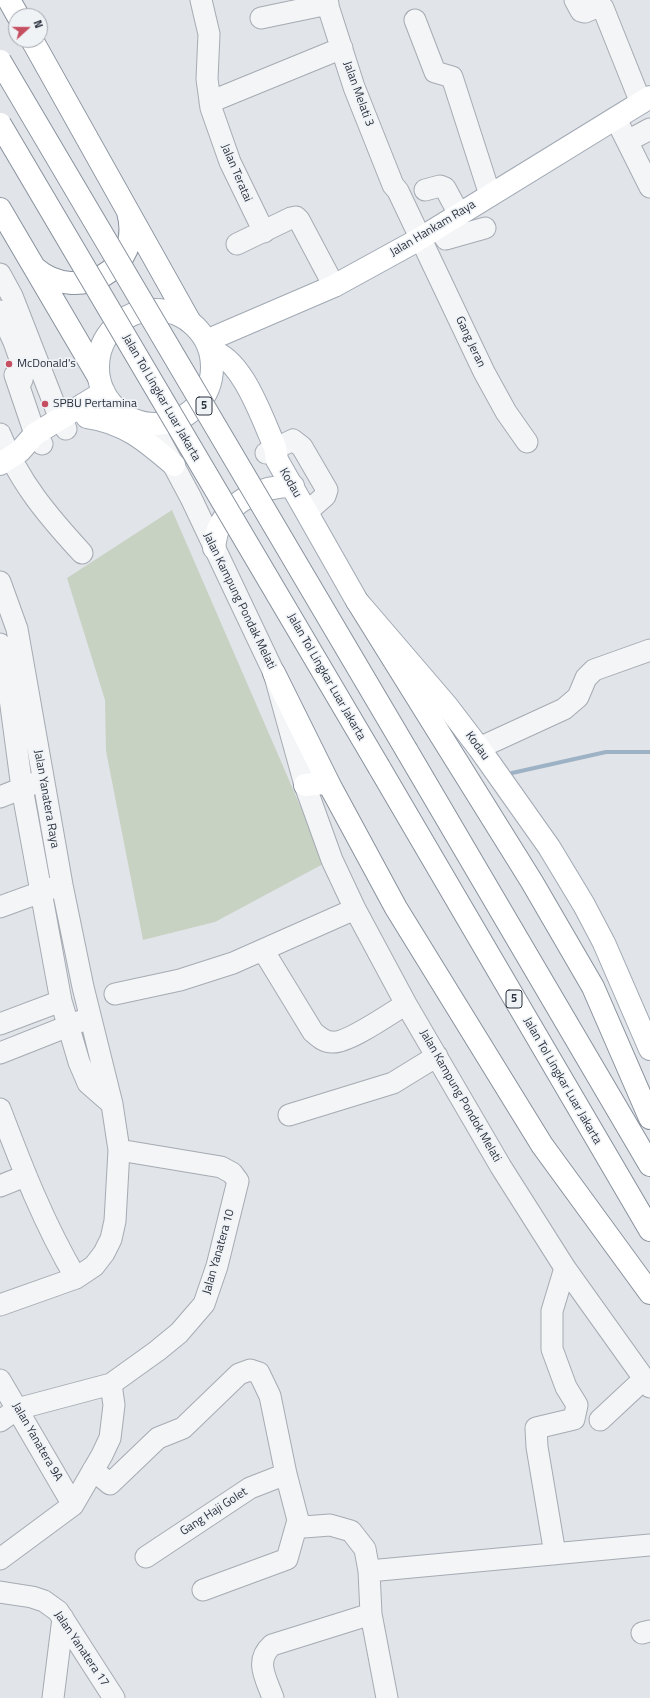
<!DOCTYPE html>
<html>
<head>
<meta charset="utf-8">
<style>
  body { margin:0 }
  #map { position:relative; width:650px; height:1698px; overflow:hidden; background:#e1e4e9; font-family:"Titillium Web",sans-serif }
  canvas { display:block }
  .north { position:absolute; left:8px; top:8px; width:40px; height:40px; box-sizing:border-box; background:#f0f3f6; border:1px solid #a1a6ad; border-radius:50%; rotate:69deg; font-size:11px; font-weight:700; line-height:16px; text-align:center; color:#2a323f }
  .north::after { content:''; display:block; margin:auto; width:14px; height:18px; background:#c54e61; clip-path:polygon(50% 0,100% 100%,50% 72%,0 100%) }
</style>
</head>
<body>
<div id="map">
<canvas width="650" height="1698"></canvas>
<div class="north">N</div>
</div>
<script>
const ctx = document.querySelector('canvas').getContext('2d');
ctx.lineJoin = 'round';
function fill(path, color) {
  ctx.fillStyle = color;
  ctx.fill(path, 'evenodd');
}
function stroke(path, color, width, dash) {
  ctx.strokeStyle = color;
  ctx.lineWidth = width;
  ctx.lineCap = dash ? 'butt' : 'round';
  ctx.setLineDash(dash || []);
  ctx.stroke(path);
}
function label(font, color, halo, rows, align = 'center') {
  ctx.font = font + ' "Titillium Web",sans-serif';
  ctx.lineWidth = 3.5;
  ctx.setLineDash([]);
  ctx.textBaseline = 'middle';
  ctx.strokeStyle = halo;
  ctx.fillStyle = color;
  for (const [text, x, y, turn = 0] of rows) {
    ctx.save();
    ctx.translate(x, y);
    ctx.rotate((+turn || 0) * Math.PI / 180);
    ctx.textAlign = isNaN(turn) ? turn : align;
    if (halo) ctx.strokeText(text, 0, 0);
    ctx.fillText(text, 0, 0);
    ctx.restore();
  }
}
fill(new Path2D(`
  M 172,510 L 325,863 L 215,922 L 143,940 L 106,751 L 105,700 L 67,578 Z`), '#c7d2c3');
stroke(new Path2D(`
  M 512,773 L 606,752 L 650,752`), '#9eb2c6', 4);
const minor = new Path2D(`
  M 201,0 L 209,34 L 207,79 L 211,108 L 230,162 L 264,232
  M 326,0 L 354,87 L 393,185 L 398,191 L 484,372 L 506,412 L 527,442
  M 575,0 L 581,11 L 585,12 L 599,6 L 603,8 L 641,103
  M 261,18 L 328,4
  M 415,20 L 435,72 L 452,77 L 490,195
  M 210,102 L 342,48
  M 616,119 L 650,187
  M 637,136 L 650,129
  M 425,190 L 440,186 L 445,188 L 459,214
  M 438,228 L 446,239 L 485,228
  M 237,244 L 291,218 L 296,217 L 299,220 L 334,286
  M 0,274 L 12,296 L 60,419 L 66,429
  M 0,311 L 14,342 L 24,370 L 22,380 L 18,383
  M 15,375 L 35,434 L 42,444
  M 152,425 L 191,498 L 274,673 L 305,785 L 332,860 L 355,909 L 406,1004 L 501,1167 L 565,1268 L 650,1387
  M 0,434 C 19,482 48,516 82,553
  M 266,453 L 293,440 L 302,447 L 327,490 L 325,496 L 307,512
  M 0,582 L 17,629 L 62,885 L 83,987 L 112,1104 L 119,1150 L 115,1221 L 111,1239 L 104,1253 L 94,1266 L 76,1278 L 0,1305
  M 0,644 L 7,676 L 22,788 L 61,1001 L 79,1062 L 88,1083 L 112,1104
  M 479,748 L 564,709 L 578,697 L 586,678 L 594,670 L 650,650
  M 0,797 L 35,783
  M 0,907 L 52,888
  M 263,950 L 313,1032 C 319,1037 324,1042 332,1042 C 347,1044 391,1013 406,1004
  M 115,994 L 180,980 L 233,963 L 355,909
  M 0,1024 L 61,1001
  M 0,1053 L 81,1021
  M 0,1109 C 22,1167 44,1224 76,1278
  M 289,1115 L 393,1083 L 437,1056
  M 0,1186 L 25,1176
  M 0,1380 L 73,1505
  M 600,1420 L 644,1379
  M 0,1421 L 17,1409 L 111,1384 L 157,1351 L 179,1333 L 204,1304 L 217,1266 L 238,1181 L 232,1173 L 221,1167 L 119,1150
  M 93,1470 L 110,1484 L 158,1438 L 183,1428 L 239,1374 L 250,1370 L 259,1373 L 270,1396 L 286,1474 L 298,1520 L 304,1527 L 330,1525 L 351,1531 L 365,1549 L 369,1571 L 371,1614 L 387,1698
  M 555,1554 L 537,1447 L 536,1428 L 574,1419 L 577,1405 L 566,1387 L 552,1349 L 552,1311 L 565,1268
  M 146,1557 L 250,1488 L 286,1474
  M 0,1559 L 73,1505 L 102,1455 L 110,1438 L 114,1405 L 111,1384
  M 369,1571 L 650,1545
  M 203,1590 L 287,1559 L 298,1520
  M 0,1592 L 32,1597 L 44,1601 L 58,1611 L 114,1698
  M 642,1633 L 650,1631
  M 53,1698 L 63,1618
  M 273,1698 C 266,1678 254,1661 272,1645 L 371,1614`);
const major = new Path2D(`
  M98 367a57 57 0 1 1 114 0a57 57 0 1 1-114 0Z
  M 206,341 L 334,286 L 416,241 L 650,97
  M 210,351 C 242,356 263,421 275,447 L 277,460 L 357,601 L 447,706 L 479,748 L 549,847 L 584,905 L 604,943 L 650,1049
  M 87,417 C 124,422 146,441 174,465
  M 0,464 L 20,451 L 35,434 L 104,392
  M 214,548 C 215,542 216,533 219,527 C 232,499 263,486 293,486`);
const highway = new Path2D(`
  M 9,0 L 18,16
  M 32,40 L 190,322
  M 0,209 L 98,376
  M 35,268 C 78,305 144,269 128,212
  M 357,601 L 532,882 L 593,987 L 650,1118
  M 274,673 L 330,786
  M 407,751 L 650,1165
  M 379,767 L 650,1230
  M 305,785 L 324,783 L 330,786 L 396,908 L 542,1145 L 650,1293`);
stroke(minor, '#a6abb3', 23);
stroke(major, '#a1a9b4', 24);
stroke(highway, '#89929e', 24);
stroke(minor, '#f3f5f7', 21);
stroke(major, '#fff', 22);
stroke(highway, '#fff', 22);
const highwayBridge = new Path2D(`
  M 0,61 L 407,751
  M 0,124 L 379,767`);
stroke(highwayBridge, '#89929e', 24, []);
stroke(highwayBridge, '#fff', 22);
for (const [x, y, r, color] of [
  [9,364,4,"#c54e61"],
  [45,404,4,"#c54e61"]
]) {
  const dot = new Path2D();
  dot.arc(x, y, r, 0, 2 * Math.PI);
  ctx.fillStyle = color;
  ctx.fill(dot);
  stroke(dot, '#f0f3f6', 1.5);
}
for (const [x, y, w] of [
  [204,406,16],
  [514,999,16]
]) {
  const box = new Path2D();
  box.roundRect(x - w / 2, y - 9, w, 18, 3);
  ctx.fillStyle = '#f0f3f6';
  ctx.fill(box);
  stroke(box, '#2a323f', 1);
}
label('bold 11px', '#2a323f', null, [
  ["5",204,406],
  ["5",514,999]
]);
label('12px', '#2a323f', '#f0f3f6', [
  ["Jalan Melati 3",358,94,70],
  ["Jalan Teratai",236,173,67],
  ["Jalan Hankam Raya",433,229,-31],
  ["Gang Jeran",470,342,65],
  ["Jalan Tol Lingkar Luar Jakarta",161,398,60],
  ["Kodau",290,483,60],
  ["Jalan Kampung Pondak Melati",239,601,64],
  ["Jalan Tol Lingkar Luar Jakarta",326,677,60],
  ["Kodau",477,746,54],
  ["Jalan Yanatera Raya",46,799,80],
  ["Jalan Tol Lingkar Luar Jakarta",562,1081,60],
  ["Jalan Kampung Pondok Melati",460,1096,60],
  ["Jalan Yanatera 10",219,1252,-74],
  ["Jalan Yanatera 9A",37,1442,60],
  ["Gang Haji Golet",214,1512,-33],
  ["Jalan Yanatera 17",81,1649,56]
]);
label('12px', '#2a323f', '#f0f3f6', [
  ["McDonald's",17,364],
  ["SPBU Pertamina",53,404]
], 'left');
</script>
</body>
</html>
